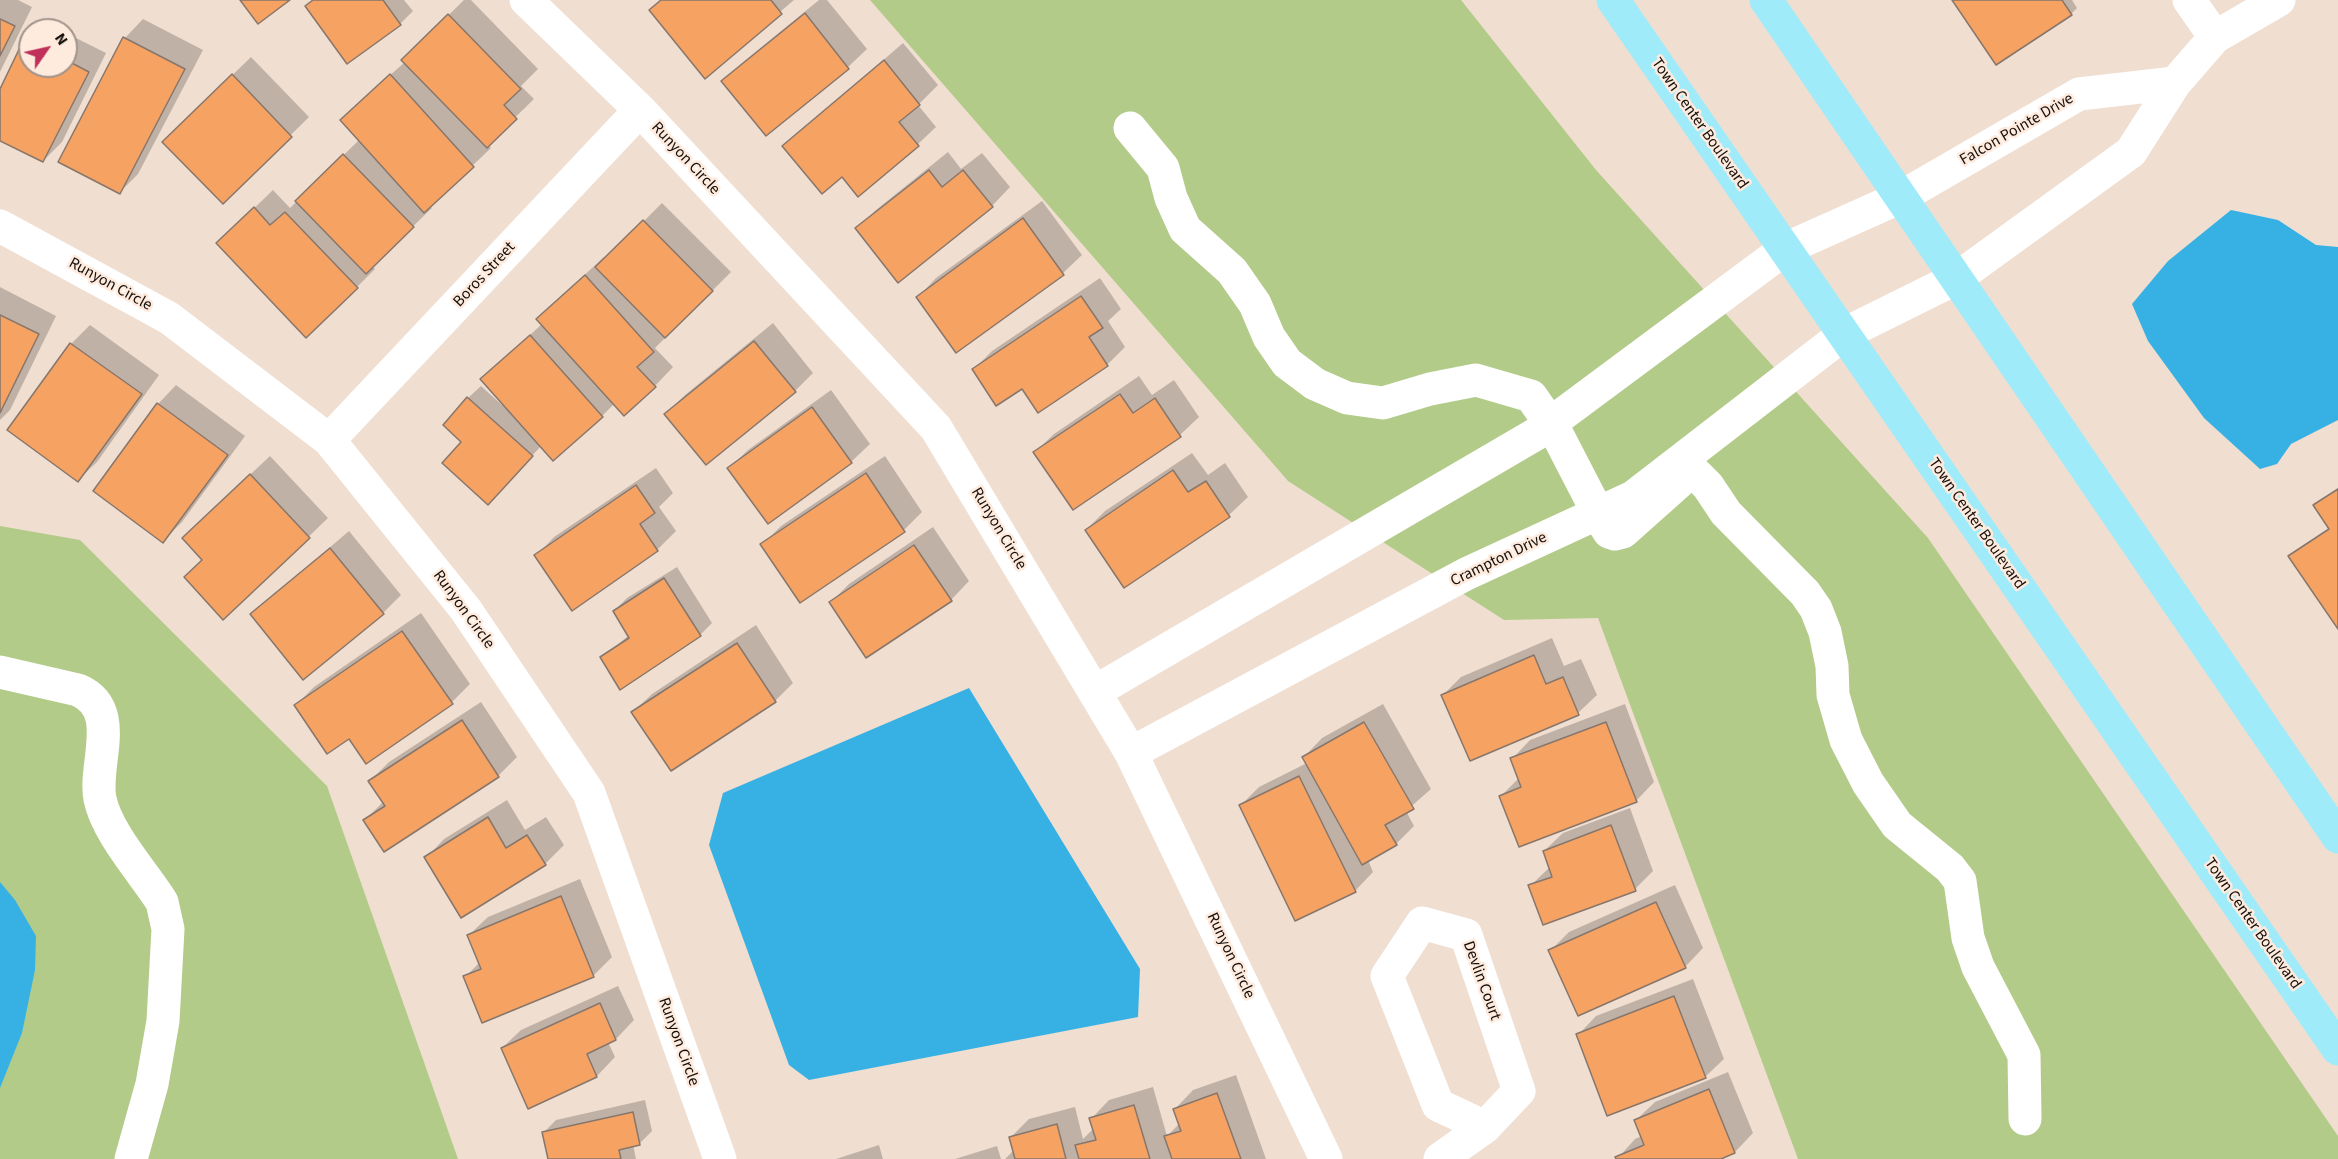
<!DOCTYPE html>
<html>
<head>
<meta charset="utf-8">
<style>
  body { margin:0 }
  #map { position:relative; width:2338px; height:1159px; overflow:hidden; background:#f0ded1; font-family:"Source Sans 3",sans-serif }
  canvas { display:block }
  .north { position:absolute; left:18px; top:18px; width:60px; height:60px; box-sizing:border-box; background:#feebde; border:2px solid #a1938a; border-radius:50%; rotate:56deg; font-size:16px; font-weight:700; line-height:24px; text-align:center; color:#150f0b }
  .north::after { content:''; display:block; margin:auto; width:21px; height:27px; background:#bf305b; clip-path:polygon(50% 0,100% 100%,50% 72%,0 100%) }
</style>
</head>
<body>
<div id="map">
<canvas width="2338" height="1159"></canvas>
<div class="north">N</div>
</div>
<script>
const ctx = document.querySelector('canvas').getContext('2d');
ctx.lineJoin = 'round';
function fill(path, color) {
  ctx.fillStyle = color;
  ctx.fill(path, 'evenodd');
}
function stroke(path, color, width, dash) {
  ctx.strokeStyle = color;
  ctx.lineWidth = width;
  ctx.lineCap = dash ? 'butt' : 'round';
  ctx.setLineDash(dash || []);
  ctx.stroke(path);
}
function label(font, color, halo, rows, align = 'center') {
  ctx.font = font + ' "Source Sans 3",sans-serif';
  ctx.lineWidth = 5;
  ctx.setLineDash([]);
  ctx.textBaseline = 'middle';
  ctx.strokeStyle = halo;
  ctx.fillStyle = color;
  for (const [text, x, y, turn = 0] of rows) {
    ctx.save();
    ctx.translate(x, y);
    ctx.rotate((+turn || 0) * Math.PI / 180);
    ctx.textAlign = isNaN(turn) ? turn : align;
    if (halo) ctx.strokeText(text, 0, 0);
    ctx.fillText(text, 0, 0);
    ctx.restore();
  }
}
fill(new Path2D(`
  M 870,0 L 1461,0 L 1596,170 L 1928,538 L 2338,1136 L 2338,1159 L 1798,1159 L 1598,618 L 1504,620 L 1288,481 Z
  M 0,526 L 80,540 L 327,786 L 458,1159 L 0,1159 Z`), '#b3cb89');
fill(new Path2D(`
  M 2231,210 L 2278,220 L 2316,245 L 2338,247 L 2338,420 L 2291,444 L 2277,464 L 2260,469 L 2204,418 L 2148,341 L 2132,304 L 2168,261 Z
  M 969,688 L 1140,969 L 1138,1017 L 809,1080 L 789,1065 L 709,845 L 723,793 Z
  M 0,882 L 15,900 L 36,936 L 35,970 L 22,1033 L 0,1088 Z`), '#37b1e4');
fill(new Path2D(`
  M 0,0 L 18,0 L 32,7 L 0,72 Z
  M 313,0 L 404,0 L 413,11 L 400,24 L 347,62 Z
  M 464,0 L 471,0 L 538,69 L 521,86 L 534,99 L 488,144 L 491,148 L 430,206 L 432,208 L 372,266 L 375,269 L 357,287 L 218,243 L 273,190 L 290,208 L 360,139 L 361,101 L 405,62 L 403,60 Z
  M 661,0 L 794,0 L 705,76 Z
  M 819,0 L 827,0 L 867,49 L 848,67 L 766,133 L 723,81 L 742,63 Z
  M 1954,0 L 2072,0 L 2077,8 L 2071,14 Z
  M 143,19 L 203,50 L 138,174 L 120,192 L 60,161 L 125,38 Z
  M 44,22 L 61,30 L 36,30 Z
  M 66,33 L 106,53 L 62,142 L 43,161 L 0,139 L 0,92 L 30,36 L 30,66 L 66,66 Z
  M 903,43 L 938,85 L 918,105 L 936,127 L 917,145 L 842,175 L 784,146 Z
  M 251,57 L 309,117 L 223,202 L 183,123 Z
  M 948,152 L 961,169 L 982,153 L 1010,187 L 992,206 L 857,229 L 876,210 Z
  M 1042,201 L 1082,255 L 1063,273 L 957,351 L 918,297 L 936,278 Z
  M 662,203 L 731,272 L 655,348 L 673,367 L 655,386 L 614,404 L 602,416 L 541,446 L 500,491 L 464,442 L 468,398 L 481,386 L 502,405 L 503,403 L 482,379 L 542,324 L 556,301 L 604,257 L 606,259 Z
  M 1100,278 L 1121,309 L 1108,321 L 1125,347 L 1107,365 L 1023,386 L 974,369 L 992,351 Z
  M 0,287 L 56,316 L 10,410 L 0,420 Z
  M 773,323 L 813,373 L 795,391 L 666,414 L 685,395 Z
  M 90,325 L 159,375 L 97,462 L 78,480 L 9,430 L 71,344 Z
  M 1139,376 L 1152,395 L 1174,380 L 1199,417 L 1180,435 L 1073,508 L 1035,452 L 1054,434 Z
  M 176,385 L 245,436 L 182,522 L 163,541 L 158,404 Z
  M 831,390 L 870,444 L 851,462 L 729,468 L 748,450 Z
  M 1192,453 L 1208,475 L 1225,463 L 1248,497 L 1229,515 L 1124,586 L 1086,530 L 1105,511 Z
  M 270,456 L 328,518 L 224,618 L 204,560 L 202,520 Z
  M 885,456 L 922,512 L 904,530 L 800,600 L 762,545 L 781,526 Z
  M 656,468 L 673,493 L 659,507 L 676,531 L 657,550 L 572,608 L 536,556 L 554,537 Z
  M 2338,488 L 2338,627 L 2290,557 L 2330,528 L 2315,506 Z
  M 933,527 L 969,581 L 951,600 L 831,602 L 849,584 Z
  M 349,531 L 401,595 L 383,613 L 252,614 Z
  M 677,567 L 712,623 L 700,635 L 602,658 L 629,635 L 614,611 L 627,598 Z
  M 421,613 L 470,684 L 452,702 L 366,762 L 349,737 L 296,705 L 314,687 Z
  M 756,625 L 793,683 L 775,701 L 633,712 L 652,694 Z
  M 1552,638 L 1564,666 L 1581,659 L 1597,695 L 1578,713 L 1443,695 L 1461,677 Z
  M 481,702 L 517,757 L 498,776 L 384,850 L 365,820 L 384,801 L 370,781 L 389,762 Z
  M 1383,704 L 1431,789 L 1406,811 L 1414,826 L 1396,844 L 1368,860 L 1373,872 L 1355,891 L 1241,805 L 1259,787 L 1307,763 L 1304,757 L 1322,738 Z
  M 1625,704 L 1654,782 L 1636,801 L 1501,796 L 1519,778 L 1512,759 L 1530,740 Z
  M 507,800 L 525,830 L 546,817 L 564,845 L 545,864 L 461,915 L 426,858 L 444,839 Z
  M 1630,808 L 1653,871 L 1635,889 L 1530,886 L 1550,867 L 1544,851 L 1563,833 Z
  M 580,879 L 612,957 L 593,976 L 465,977 L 480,962 L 469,935 L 488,917 Z
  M 1675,885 L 1703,948 L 1685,967 L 1550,951 L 1569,932 Z
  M 1693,979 L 1724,1059 L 1705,1077 L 1578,1035 L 1596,1016 Z
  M 618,986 L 634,1020 L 616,1039 L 608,1042 L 615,1057 L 597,1076 L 529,1107 L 502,1048 L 521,1030 Z
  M 1728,1072 L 1753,1133 L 1735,1152 L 1717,1159 L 1617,1159 L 1635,1139 L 1642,1136 L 1636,1120 L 1655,1102 Z
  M 1236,1075 L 1266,1159 L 1005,1159 L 1014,1150 L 1011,1137 L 1029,1119 L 1075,1107 L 1083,1139 L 1094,1128 L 1091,1119 L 1109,1100 L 1153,1087 L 1167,1136 L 1180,1123 L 1175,1109 L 1193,1090 Z
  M 645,1100 L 652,1131 L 639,1144 L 633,1145 L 636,1159 L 549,1159 L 544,1132 L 556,1120 Z
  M 879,1145 L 883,1159 L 836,1159 Z
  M 997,1146 L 1001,1159 L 955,1159 Z`), '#0003');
const building = new Path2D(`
  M 240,0 L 290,0 L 258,24 Z
  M 313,0 L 383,0 L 401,25 L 347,64 L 305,6 Z
  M 661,0 L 771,0 L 782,14 L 705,79 L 649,10 Z
  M 1952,0 L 2062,0 L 2072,15 L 1996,65 Z
  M 805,13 L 849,69 L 766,136 L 721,81 Z
  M 448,14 L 521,89 L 504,105 L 517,119 L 487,148 L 401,60 Z
  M 0,19 L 15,26 L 0,56 Z
  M 123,37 L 185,69 L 120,194 L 58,162 Z
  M 24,39 L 30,42 L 30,66 L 66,66 L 66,60 L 89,72 L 43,162 L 0,141 L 0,89 Z
  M 884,60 L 920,105 L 899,122 L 919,146 L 858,197 L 842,177 L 822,194 L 782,146 Z
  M 232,74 L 292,137 L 223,204 L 162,142 Z
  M 390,74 L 474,167 L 424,213 L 340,120 Z
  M 343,154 L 414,227 L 366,274 L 295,201 Z
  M 929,170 L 942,187 L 963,170 L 993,207 L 898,283 L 855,228 Z
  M 254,207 L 270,225 L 285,212 L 358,288 L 306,338 L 216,243 Z
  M 1023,218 L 1064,275 L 956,353 L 916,297 Z
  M 643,220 L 713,291 L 665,338 L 595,267 Z
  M 585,275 L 654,352 L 637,367 L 656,387 L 624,416 L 536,319 Z
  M 1081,296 L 1103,328 L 1089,337 L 1108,366 L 1038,413 L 1022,389 L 996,406 L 972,369 Z
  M 0,315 L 39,334 L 0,413 Z
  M 530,335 L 603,417 L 553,461 L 480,379 Z
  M 754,341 L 796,392 L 706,465 L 664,414 Z
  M 70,343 L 142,394 L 78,482 L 7,430 Z
  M 1120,394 L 1133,413 L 1155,398 L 1181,437 L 1073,510 L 1033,452 Z
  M 467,397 L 533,456 L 488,505 L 442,463 L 461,442 L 443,425 Z
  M 157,403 L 228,455 L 163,543 L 93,491 Z
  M 812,407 L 852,463 L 768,524 L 727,468 Z
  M 1173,470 L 1188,492 L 1206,481 L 1230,517 L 1124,588 L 1085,530 Z
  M 866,473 L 905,532 L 800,603 L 760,544 Z
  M 250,474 L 310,538 L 223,620 L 184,577 L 202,560 L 182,538 Z
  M 636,485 L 655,513 L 640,524 L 658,551 L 572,611 L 534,555 Z
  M 2338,489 L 2338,629 L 2288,556 L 2329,529 L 2313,505 Z
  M 914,545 L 952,601 L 866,658 L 829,602 Z
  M 330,548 L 384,614 L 303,680 L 250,614 Z
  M 664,578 L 701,636 L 620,690 L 600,657 L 629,638 L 613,611 Z
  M 402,631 L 453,704 L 366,764 L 349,739 L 327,754 L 294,705 Z
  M 737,643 L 776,702 L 671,771 L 631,712 Z
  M 1534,655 L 1546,684 L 1563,677 L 1579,715 L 1470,761 L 1441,695 Z
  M 462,720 L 499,777 L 384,852 L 363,820 L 385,806 L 368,781 Z
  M 1364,722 L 1414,809 L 1385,825 L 1397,845 L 1362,865 L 1302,757 Z
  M 1606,722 L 1637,802 L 1519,847 L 1499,796 L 1521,787 L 1510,758 Z
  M 1299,776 L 1356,892 L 1295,921 L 1239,805 Z
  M 488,817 L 506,848 L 527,835 L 546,865 L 461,918 L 424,857 Z
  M 1611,825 L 1636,891 L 1543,925 L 1528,885 L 1552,877 L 1543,851 Z
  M 561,896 L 594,977 L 482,1023 L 463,976 L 481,969 L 467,935 Z
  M 1656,902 L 1686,968 L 1578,1016 L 1548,950 Z
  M 1674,996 L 1706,1078 L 1607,1116 L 1576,1034 Z
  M 600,1003 L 616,1040 L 587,1054 L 597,1077 L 528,1109 L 501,1048 Z
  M 1709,1089 L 1735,1153 L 1721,1159 L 1616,1159 L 1615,1157 L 1644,1145 L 1634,1120 Z
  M 1217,1093 L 1241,1159 L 1172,1159 L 1164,1136 L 1181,1131 L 1173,1109 Z
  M 1134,1105 L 1150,1159 L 1079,1159 L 1075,1145 L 1096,1140 L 1089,1118 Z
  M 633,1112 L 640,1145 L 619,1150 L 621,1159 L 548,1159 L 542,1132 Z
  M 1057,1124 L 1066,1159 L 1015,1159 L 1009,1137 Z`);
fill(building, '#f6a262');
stroke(building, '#87766b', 1.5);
stroke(new Path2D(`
  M 526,0 L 640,110 L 936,428 L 1131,753 L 1326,1159
  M 2189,0 L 2215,37
  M 1130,128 L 1163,168 L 1171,198 L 1185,229 L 1232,271 L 1255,304 L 1269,337 L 1287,363 L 1315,384 L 1347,398 L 1383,403 L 1430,389 L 1476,380 L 1531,396 L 1556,432 L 1602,521 L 1609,532 L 1615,534 L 1623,532 L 1687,475 L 1696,474 L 1708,486 L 1726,513 L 1805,593 L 1816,609 L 1825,632 L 1832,666 L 1833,695 L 1846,740 L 1868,783 L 1897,825 L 1950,868 L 1960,881 L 1968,938 L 1978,967 L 2024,1055 L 2025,1119
  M 0,226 L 169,318 L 329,440 L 466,610 L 589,793 L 720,1159
  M 329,440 L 640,110
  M 0,672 L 78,690 C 123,709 93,764 100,799 C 107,833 143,872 162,902 L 168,929 L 163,1021 L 152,1084 L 131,1159
  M 1096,691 L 1536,434 L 1785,249 L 1901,197 L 2079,94 L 2175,83
  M 1131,753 L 1466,574 L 1633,497 L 1844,334 L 1957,278 L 2131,152 L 2175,83 L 2215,37 L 2279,0
  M 1422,923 L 1466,935 L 1519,1091 L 1485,1127 L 1438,1105 L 1387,976 Z
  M 1440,1159 L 1485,1127`), '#fff', 33);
stroke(new Path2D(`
  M 1613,0 L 2338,1049
  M 1766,0 L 2338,837`), '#a0ebfa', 33);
label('16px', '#150f0b', '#feebde', [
  ["Town Center Boulevard",1699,124,55],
  ["Falcon Pointe Drive",2017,130,-30],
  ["Runyon Circle",685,159,47],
  ["Boros Street",485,275,-47],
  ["Runyon Circle",110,285,29],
  ["Town Center Boulevard",1976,524,55],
  ["Runyon Circle",998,529,59],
  ["Crampton Drive",1499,560,-26],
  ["Runyon Circle",463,610,54],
  ["Town Center Boulevard",2252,924,55],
  ["Runyon Circle",1230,956,65],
  ["Devlin Court",1481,981,70],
  ["Runyon Circle",678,1042,70]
]);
</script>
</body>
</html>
